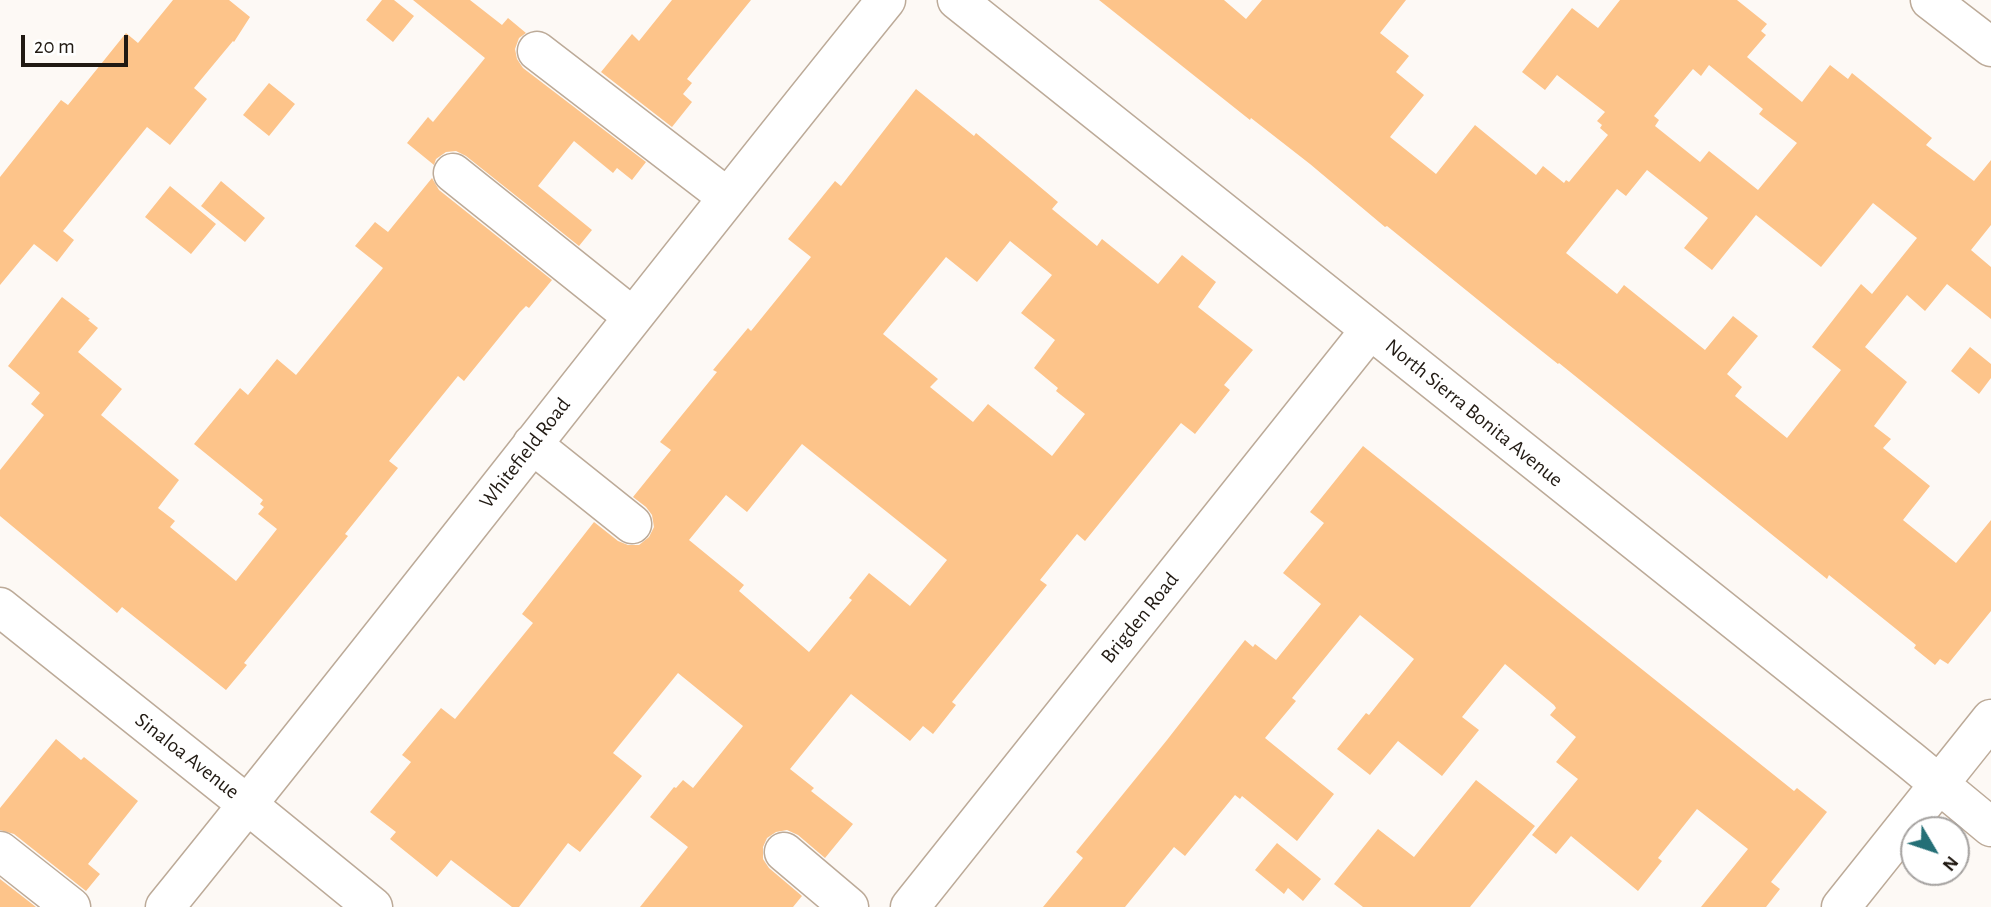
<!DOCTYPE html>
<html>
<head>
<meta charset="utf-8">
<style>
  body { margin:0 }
  #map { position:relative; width:1991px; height:907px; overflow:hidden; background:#fdf9f5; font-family:"Alegreya Sans",sans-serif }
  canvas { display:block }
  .north { position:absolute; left:1900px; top:816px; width:70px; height:70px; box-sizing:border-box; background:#fff; border:2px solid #a6a3a1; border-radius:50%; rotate:129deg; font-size:19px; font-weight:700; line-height:28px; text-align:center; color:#211a13 }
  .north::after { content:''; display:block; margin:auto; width:24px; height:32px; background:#246f76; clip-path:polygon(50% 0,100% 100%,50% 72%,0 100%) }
  .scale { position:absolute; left:21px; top:35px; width:107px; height:32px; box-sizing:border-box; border:4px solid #211a13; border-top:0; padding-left:9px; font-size:21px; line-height:24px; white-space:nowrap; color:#211a13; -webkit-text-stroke:5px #fff; paint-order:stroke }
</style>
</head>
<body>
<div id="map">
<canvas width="1991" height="907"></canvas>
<div class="north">N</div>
<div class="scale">20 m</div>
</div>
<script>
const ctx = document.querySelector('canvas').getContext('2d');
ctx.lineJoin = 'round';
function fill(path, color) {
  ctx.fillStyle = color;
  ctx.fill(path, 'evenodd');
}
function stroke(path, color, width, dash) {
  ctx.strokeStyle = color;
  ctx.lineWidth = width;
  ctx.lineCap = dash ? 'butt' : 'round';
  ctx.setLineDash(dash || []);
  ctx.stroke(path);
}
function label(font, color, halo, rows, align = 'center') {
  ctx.font = font + ' "Alegreya Sans",sans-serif';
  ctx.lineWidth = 6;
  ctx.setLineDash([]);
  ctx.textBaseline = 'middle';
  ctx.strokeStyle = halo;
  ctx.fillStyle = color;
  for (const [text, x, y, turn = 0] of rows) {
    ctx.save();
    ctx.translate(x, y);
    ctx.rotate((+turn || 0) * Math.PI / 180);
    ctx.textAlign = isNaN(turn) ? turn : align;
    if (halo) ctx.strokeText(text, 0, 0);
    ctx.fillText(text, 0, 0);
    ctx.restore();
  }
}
fill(new Path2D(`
  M 173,0 L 229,0 L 250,17 L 234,42 L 233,41 L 194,88 L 207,99 L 170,145 L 147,127 L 63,231 L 74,240 L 57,262 L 34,244 L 0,285 L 0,177 L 61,100 L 68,105 L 126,33 L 138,43 Z
  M 382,0 L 394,0 L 414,16 L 393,42 L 366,20 Z
  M 413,0 L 470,0 L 502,25 L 508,18 L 526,33 L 519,38 L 515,49 L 517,59 L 523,68 L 646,162 L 632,180 L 617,168 L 613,173 L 574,141 L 538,186 L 592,230 L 579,246 L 466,156 L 456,151 L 446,152 L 436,159 L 434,165 L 407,143 L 428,117 L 433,122 L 485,58 Z
  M 672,0 L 751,0 L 687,79 L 692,83 L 683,94 L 692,102 L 672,127 L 601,72 L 632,34 L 639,41 Z
  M 1099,0 L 1224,0 L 1246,19 L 1262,0 L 1406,0 L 1380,33 L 1409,56 L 1396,72 L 1424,95 L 1390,137 L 1436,174 L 1475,125 L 1536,175 L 1543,166 L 1564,183 L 1566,180 L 1569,182 L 1608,135 L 1600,128 L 1602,125 L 1597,121 L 1605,112 L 1557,75 L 1545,90 L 1522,72 L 1572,8 L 1598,28 L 1620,0 L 1737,0 L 1767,24 L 1761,31 L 1766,35 L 1747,57 L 1802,102 L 1830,65 L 1848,79 L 1852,73 L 1932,138 L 1926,145 L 1974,181 L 1991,160 L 1991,225 L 1971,250 L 1991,267 L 1991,319 L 1947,284 L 1925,311 L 1907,295 L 1865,347 L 1907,382 L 1874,426 L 1891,439 L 1883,448 L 1930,486 L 1903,520 L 1956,563 L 1991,520 L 1991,611 L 1948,664 L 1940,659 L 1935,665 L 1914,648 L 1916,645 L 1829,575 L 1827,579 L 1559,363 L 1558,364 L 1509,325 L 1387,226 L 1385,227 L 1310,164 L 1251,118 L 1250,120 ZM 1709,65 L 1763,109 L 1759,114 L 1797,143 L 1758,190 L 1709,151 L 1700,162 L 1655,126 L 1659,120 L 1654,116 L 1693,69 L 1701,76 ZM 1647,170 L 1708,218 L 1684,248 L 1712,270 L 1756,215 L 1821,267 L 1873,203 L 1917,238 L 1872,294 L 1861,284 L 1812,347 L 1841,370 L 1787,438 L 1735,396 L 1742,387 L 1727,374 L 1758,336 L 1733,316 L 1705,350 L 1624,285 L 1617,294 L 1566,253 L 1617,189 L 1626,196 Z
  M 269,83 L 295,104 L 269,136 L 243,115 Z
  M 916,89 L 974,136 L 976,133 L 1058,202 L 1052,209 L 1097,246 L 1102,239 L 1158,284 L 1182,255 L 1216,282 L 1198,307 L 1253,350 L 1224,385 L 1230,390 L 1195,434 L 1181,423 L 1085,541 L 1077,534 L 1040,580 L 1047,585 L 952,702 L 956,705 L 933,734 L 923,726 L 910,741 L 851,694 L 790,769 L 814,788 L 811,791 L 853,824 L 825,858 L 798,835 L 787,830 L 776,832 L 767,838 L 763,847 L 763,859 L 769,868 L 802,896 L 793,907 L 640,907 L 688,847 L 650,817 L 674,787 L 676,788 L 683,780 L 693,788 L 743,726 L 678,673 L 613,753 L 642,776 L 580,852 L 568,843 L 519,907 L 512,907 L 451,860 L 437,877 L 390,839 L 396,832 L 370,812 L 411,762 L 402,755 L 441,708 L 455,719 L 533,623 L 522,614 L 594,522 L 618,541 L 628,545 L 639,545 L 649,537 L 654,527 L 652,515 L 646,507 L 633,497 L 671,450 L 660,442 L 717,372 L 713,370 L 748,328 L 751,331 L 811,257 L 788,239 L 835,181 L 841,186 ZM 1010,241 L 1052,275 L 1021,313 L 1055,340 L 1034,368 L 1058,388 L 1056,391 L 1085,414 L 1052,456 L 988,404 L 973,422 L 930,387 L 938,379 L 883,334 L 946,257 L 977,282 ZM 802,444 L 947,560 L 910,606 L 869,573 L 849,598 L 852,600 L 809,652 L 739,591 L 744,585 L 689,540 L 726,495 L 747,512 Z
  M 432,178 L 439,190 L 552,280 L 529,308 L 526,306 L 520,312 L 464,381 L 458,376 L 389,461 L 398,468 L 345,534 L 348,536 L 244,663 L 247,665 L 226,690 L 122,607 L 117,613 L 0,516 L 0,470 L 44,415 L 31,404 L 40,393 L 8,366 L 62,297 L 90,319 L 88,320 L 98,328 L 78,352 L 122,389 L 101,415 L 179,480 L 158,508 L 175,521 L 170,527 L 236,581 L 277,529 L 258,514 L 264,507 L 260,504 L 263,500 L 194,444 L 240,388 L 248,395 L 277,359 L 296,375 L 383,268 L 355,246 L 375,222 L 388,232 Z
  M 221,181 L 265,218 L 245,242 L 201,206 Z
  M 170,186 L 216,224 L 191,254 L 145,217 Z
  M 1970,347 L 1991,364 L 1991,378 L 1979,394 L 1951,371 Z
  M 1363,446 L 1794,791 L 1797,788 L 1827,812 L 1771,882 L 1780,889 L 1766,907 L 1701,907 L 1748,849 L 1697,809 L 1658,858 L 1662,861 L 1638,891 L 1571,836 L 1556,854 L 1532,835 L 1578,779 L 1556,762 L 1576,737 L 1550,715 L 1556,708 L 1554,705 L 1505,664 L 1462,717 L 1479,730 L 1442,776 L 1398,741 L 1370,775 L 1337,749 L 1366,713 L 1369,715 L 1414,659 L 1360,615 L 1292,698 L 1296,701 L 1265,738 L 1334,794 L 1297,841 L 1242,796 L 1240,799 L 1235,795 L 1185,856 L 1174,847 L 1125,907 L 1043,907 L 1083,858 L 1076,852 L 1167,740 L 1245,640 L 1253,647 L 1255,644 L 1276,660 L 1321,604 L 1283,573 L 1324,523 L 1310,512 Z
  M 56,739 L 81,760 L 84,757 L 138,801 L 88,864 L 100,874 L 86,891 L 14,834 L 0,830 L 0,808 Z
  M 1476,780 L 1535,826 L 1470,907 L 1363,907 L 1334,884 L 1378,829 L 1414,857 Z
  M 1277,843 L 1321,879 L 1303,901 L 1288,888 L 1284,894 L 1255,870 Z
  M 0,879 L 36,907 L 0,907 Z`), '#fdc48a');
const minor = new Path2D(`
  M 957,0 L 1910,760 L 1991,827
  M 1930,0 L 1991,47
  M 537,51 L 727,197
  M 453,173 L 633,317
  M 532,444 L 632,524
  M 0,607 L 248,805 L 373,907
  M 0,851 L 71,907
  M 784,852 L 849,907
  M 165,907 C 408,607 643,300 886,0
  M 910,907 L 1370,330
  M 1841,907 L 1991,719`);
stroke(minor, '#bcaa98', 41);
stroke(minor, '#fff', 38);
label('21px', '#211a13', '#fff', [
  ["North Sierra Bonita Avenue",1474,413,39],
  ["Whitefield Road",525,453,-52],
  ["Brigden Road",1140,618,-51],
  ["Sinaloa Avenue",187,756,38]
]);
</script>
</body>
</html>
